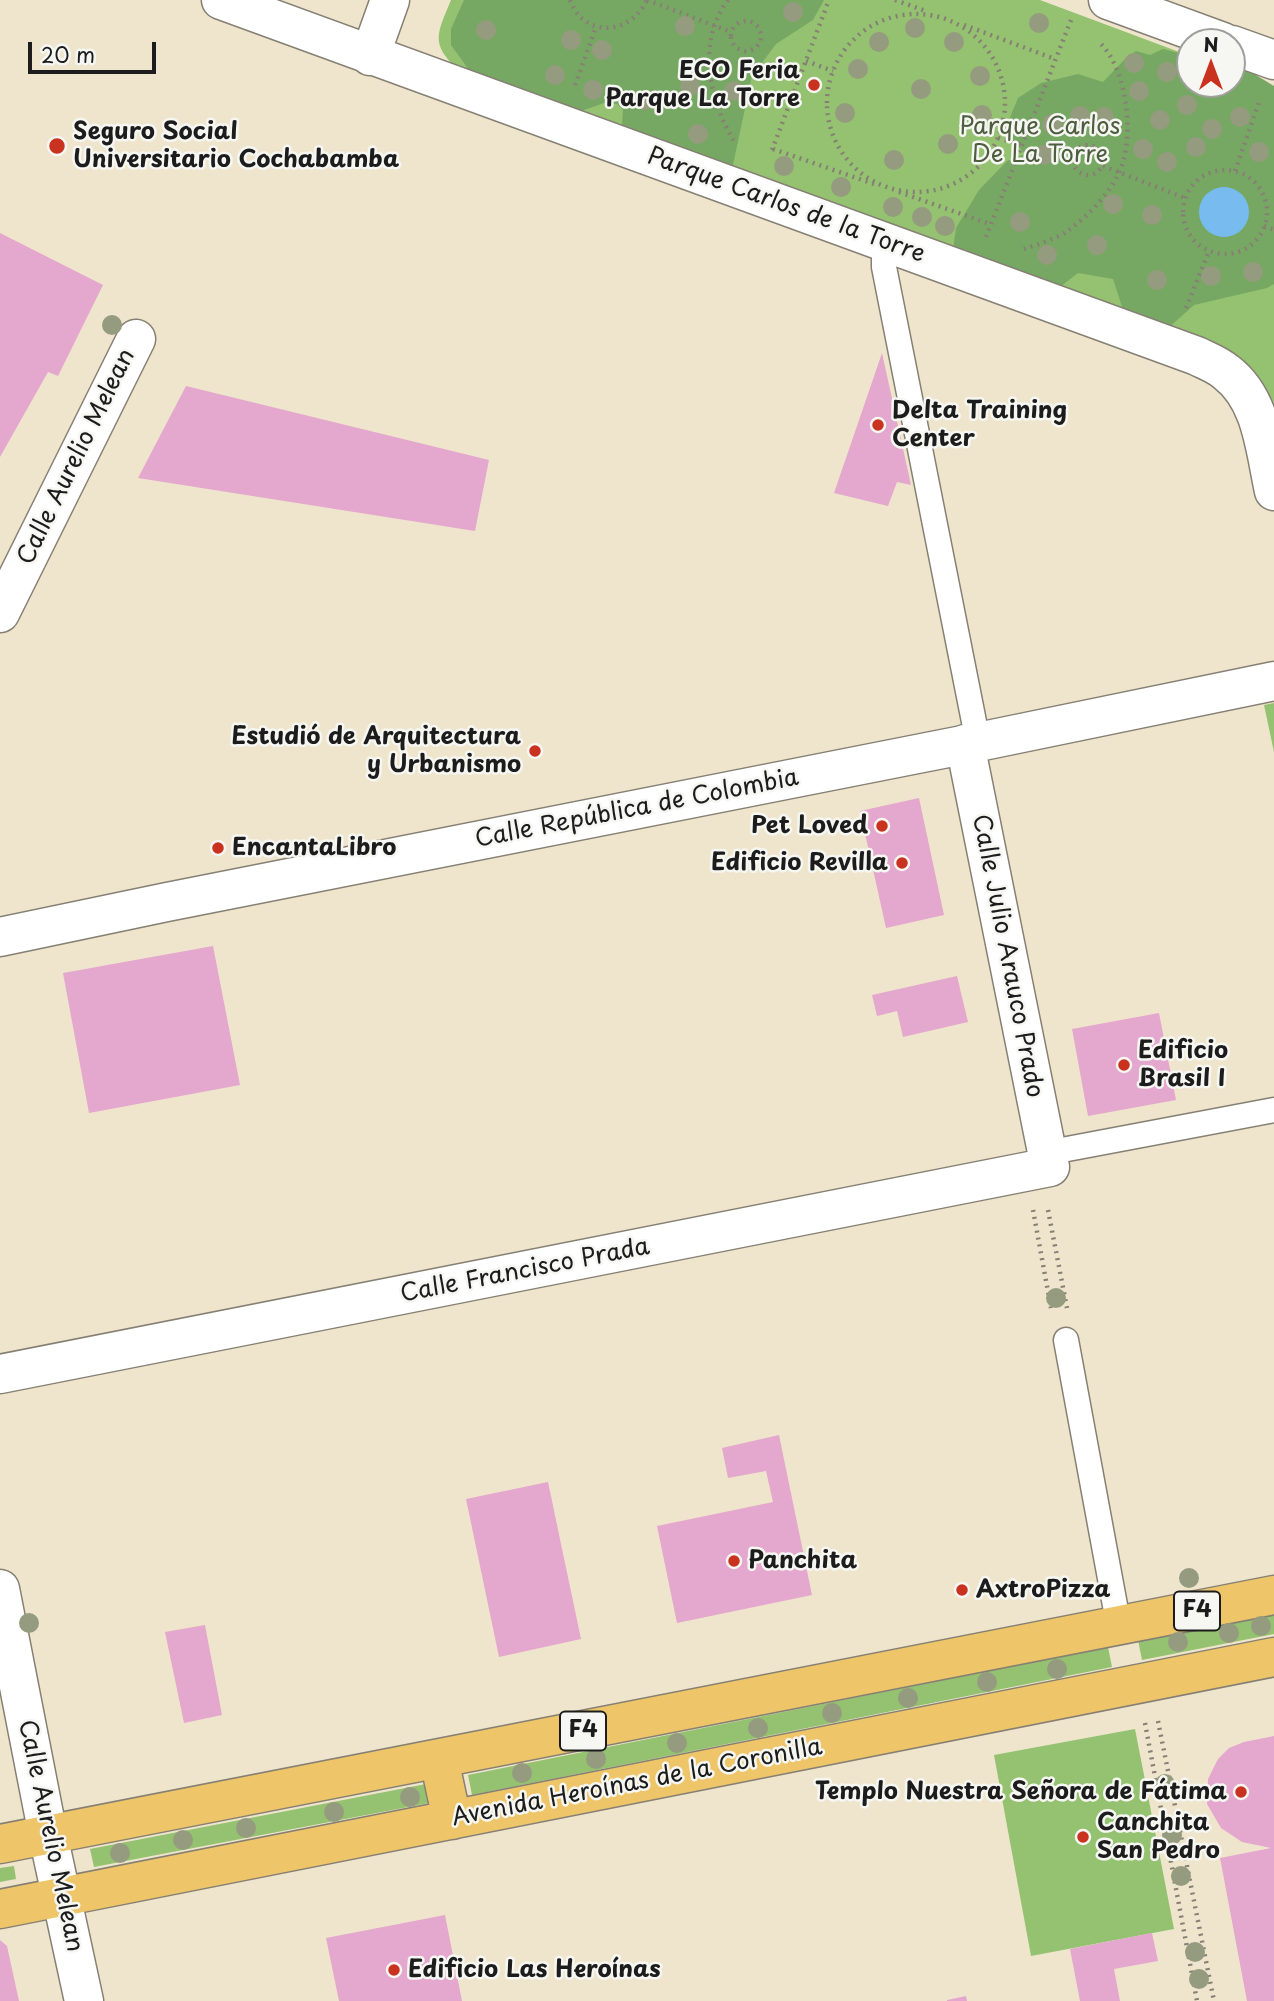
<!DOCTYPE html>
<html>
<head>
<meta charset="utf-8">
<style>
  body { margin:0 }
  #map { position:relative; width:1274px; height:2001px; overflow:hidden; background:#efe5cc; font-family:"Playpen Sans",sans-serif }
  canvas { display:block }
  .north { position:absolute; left:1176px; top:28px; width:70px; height:70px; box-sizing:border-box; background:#f6f6f2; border:2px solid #9f9f9c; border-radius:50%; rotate:0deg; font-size:19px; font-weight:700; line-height:28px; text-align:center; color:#1c1c1c }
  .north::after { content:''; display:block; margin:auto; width:24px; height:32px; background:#c8321e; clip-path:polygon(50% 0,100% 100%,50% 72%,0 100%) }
  .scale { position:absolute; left:28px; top:42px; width:128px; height:32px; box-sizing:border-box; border:4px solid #1c1c1c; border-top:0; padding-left:9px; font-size:21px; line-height:24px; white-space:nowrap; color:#1c1c1c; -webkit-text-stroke:5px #f6f6f2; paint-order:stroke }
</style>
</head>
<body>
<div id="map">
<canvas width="1274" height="2001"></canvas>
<div class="north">N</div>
<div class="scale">20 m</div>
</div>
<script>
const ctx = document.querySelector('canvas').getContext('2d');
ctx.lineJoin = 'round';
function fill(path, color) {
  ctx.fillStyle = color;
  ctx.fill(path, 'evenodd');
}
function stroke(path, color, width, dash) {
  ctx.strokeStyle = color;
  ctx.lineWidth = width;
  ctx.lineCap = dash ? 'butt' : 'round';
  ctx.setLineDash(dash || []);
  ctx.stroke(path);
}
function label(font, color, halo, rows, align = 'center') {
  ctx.font = font + ' "Playpen Sans",sans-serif';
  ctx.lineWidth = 5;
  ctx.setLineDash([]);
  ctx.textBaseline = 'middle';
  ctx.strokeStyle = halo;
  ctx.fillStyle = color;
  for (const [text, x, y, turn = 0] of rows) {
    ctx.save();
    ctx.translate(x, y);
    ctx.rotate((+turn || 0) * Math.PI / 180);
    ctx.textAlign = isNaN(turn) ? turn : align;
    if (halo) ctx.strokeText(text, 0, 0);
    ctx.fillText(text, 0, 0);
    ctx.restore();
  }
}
fill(new Path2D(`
  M 451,0 L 1040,0 L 1190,56 L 1190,84 L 1274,86 L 1274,408 C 1258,369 1239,356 1202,337 L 458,69 C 429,44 438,32 451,0 Z
  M 1274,703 L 1274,752 L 1264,705 Z
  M 1274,1614 L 1274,1634 L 1142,1660 L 1138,1640 Z
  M 1108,1647 L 1112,1667 L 472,1795 L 468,1775 Z
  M 1135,1729 L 1174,1929 L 1031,1956 L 994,1755 Z
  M 426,1784 L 429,1803 L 94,1867 L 90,1849 Z
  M 14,1866 L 16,1879 L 0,1882 L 0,1868 Z`), '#94c271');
fill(new Path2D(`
  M 464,0 L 824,0 L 813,20 L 776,44 L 752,76 L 731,174 L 621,137 L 623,110 L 617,104 L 604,103 L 570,115 L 477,81 L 451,45 L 451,29 Z
  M 1163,49 L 1190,56 L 1190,84 L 1232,84 L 1232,66 L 1246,69 L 1274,86 L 1274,284 L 1267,288 L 1194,305 L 1165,331 L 1126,319 L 1113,279 L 1078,273 L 1056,290 L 952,257 L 956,228 L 979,190 L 1007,161 L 1025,154 L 1009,136 L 1009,120 L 1018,98 L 1041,83 L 1078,74 L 1103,82 L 1126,58 L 1136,51 L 1150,55 Z`), '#77a863');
fill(new Path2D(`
  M1199 212a25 25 0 1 1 50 0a25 25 0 1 1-50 0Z`), '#78bbee');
fill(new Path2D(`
  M 0,233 L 103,285 L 58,376 L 48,372 L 0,457 Z
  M 882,353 L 911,485 L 897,482 L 888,506 L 834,493 Z
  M 186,386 L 489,460 L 475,531 L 138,478 Z
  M 919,798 L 944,915 L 886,928 L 860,811 Z
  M 213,946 L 240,1085 L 89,1113 L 63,973 Z
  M 957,976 L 968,1022 L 903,1037 L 897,1011 L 877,1016 L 872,995 Z
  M 1159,1013 L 1176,1100 L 1088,1116 L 1072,1029 Z
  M 779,1435 L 812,1595 L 677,1623 L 657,1526 L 773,1502 L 766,1471 L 728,1478 L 722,1448 Z
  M 548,1482 L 581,1639 L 499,1657 L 466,1499 Z
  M 205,1625 L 222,1715 L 184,1723 L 165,1632 Z
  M 1274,1736 L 1274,2001 L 1247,2001 L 1220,1858 L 1271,1848 L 1242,1842 L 1221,1828 L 1207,1804 L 1208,1779 L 1218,1759 L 1229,1748 L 1244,1742 Z
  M 445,1915 L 462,2001 L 339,2001 L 326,1938 Z
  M 1152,1933 L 1158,1961 L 1114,1969 L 1120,2001 L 1080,2001 L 1070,1949 Z
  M 0,1940 L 7,1946 L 19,2001 L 0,2001 Z
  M 966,1996 L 967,2001 L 947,2001 L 947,2000 Z`), '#e4a7cd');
const service = new Path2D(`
  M 884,242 L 884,267 L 978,742
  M 1046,1153 L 1274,1110
  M 1066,1340 L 1119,1627`);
const minor = new Path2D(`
  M 221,0 L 1197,356 C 1207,361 1218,365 1226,372 C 1262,399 1265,450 1274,491
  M 1108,0 L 1223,42
  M 1232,45 L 1274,60
  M 370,56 L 390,0
  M 0,613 L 136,339
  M 0,937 L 167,902 L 978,742 L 1274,681
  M 0,1374 L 1050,1167 L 965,744
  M 0,1589 L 48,1835 L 84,2001`);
const primary = new Path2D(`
  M 439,1759 L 452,1820
  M 0,1844 L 1274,1595
  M 0,1909 L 1274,1657`);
stroke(service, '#868074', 27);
stroke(minor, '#868074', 41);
stroke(primary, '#868074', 41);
stroke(new Path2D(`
  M 570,0 C 584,39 631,35 647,0
  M 647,0 L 731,32
  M 728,0 C 696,42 709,101 735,143
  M 895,0 L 926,11
  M827 103a89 89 0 1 1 178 0a89 89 0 1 1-178 0Z
  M731 36a15 15 0 1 1 30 0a15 15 0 1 1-30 0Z
  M 964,25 L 1055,59
  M 806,61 L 833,71
  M 575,85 L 596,27
  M 998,138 L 1022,145
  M1073 160a15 15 0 1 1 30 0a15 15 0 1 1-30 0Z
  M 773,149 L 874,184
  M 772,150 L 829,0
  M 1103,166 L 1185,198
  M1183 212a42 42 0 1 1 84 0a42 42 0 1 1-84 0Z
  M 1235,171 L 1260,99
  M 899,192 L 990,224
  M 1264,226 L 1274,230
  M 986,237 L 1071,20
  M 1024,249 C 1038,244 1057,239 1069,230 C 1088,216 1109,194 1119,173 C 1135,138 1128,72 1101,44
  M 1186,308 L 1209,251
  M 1033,1210 L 1051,1308
  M 1048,1210 L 1067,1308
  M 1158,1721 L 1214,2001
  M 1145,1723 L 1197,2001`), '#868074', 4.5, [2, 5]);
stroke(service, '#fff', 24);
stroke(minor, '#fff', 38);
stroke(primary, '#eec569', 38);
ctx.fillStyle = '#959b7e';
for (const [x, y] of [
  [793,12],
  [1039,23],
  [685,26],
  [915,28],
  [486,30],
  [571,40],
  [879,42],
  [954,42],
  [602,50],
  [1134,63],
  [858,69],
  [1167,72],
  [555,75],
  [980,76],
  [690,86],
  [921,89],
  [593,90],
  [734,91],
  [1139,91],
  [645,100],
  [1187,105],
  [845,113],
  [982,115],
  [1080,116],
  [1104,117],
  [1240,117],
  [1160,120],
  [1052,124],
  [1212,129],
  [698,134],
  [948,144],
  [1196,147],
  [1143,149],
  [1259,152],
  [1044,155],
  [894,160],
  [1167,162],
  [784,166],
  [841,187],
  [1113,204],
  [893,207],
  [1152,215],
  [922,217],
  [1020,222],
  [945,226],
  [1097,245],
  [1047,255],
  [1253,272],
  [1211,276],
  [1157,280],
  [112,325],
  [1056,1298],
  [1189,1578],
  [29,1623],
  [1261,1626],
  [1229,1633],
  [1178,1642],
  [1057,1669],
  [987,1682],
  [908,1698],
  [832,1713],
  [758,1728],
  [677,1743],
  [596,1759],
  [522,1773],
  [1165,1784],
  [410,1797],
  [334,1812],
  [246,1828],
  [1172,1835],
  [183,1840],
  [120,1853],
  [1181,1876],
  [1195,1952],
  [1199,1979]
]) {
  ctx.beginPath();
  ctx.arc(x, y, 10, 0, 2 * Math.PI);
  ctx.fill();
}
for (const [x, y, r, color] of [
  [814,85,7,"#c8321e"],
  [57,146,9,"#c8321e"],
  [878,425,7,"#c8321e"],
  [535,751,7,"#c8321e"],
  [882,826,7,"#c8321e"],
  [218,848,7,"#c8321e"],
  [902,863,7,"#c8321e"],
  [1124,1065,7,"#c8321e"],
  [734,1561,7,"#c8321e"],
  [962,1590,7,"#c8321e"],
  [1241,1792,7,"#c8321e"],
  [1083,1837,7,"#c8321e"],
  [394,1970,7,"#c8321e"]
]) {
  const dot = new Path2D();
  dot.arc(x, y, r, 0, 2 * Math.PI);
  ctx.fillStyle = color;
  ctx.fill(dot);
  stroke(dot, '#f6f6f2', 2.5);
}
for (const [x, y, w] of [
  [1197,1611,46],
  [583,1731,46]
]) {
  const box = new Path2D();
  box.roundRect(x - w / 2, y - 19.5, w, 39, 5);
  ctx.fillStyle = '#f6f6f2';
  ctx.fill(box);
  stroke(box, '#1c1c1c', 2);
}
label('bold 23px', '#1c1c1c', null, [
  ["F4",1197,1611],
  ["F4",583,1731]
]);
label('bold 24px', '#1c1c1c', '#f6f6f2', [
  ["ECO Feria",800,71,"right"],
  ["Parque La Torre",800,99,"right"],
  ["Seguro Social",73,132],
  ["Universitario Cochabamba",73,160],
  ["Delta Training",892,411],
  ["Center",892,439],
  ["Estudió de Arquitectura",521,737,"right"],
  ["y Urbanismo",521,765,"right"],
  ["Pet Loved",868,826,"right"],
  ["EncantaLibro",232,848],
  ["Edificio Revilla",888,863,"right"],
  ["Edificio",1138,1051],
  ["Brasil I",1138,1079],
  ["Panchita",748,1561],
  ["AxtroPizza",976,1590],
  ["Templo Nuestra Señora de Fátima",1227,1792,"right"],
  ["Canchita",1097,1823],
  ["San Pedro",1097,1851],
  ["Edificio Las Heroínas",408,1970]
], 'left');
label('24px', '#4c5e3e', '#f6f6f2', [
  ["Parque Carlos",1040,127],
  ["De La Torre",1040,155]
]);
label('24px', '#1c1c1c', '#f6f6f2', [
  ["Parque Carlos de la Torre",786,206,20],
  ["Calle Aurelio Melean",77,457,-64],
  ["Calle República de Colombia",637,809,-11],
  ["Calle Julio Arauco Prado",1007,956,79],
  ["Calle Francisco Prada",525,1271,-11],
  ["Avenida Heroínas de la Coronilla",637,1783,-11],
  ["Calle Aurelio Melean",50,1836,78]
]);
</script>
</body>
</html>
